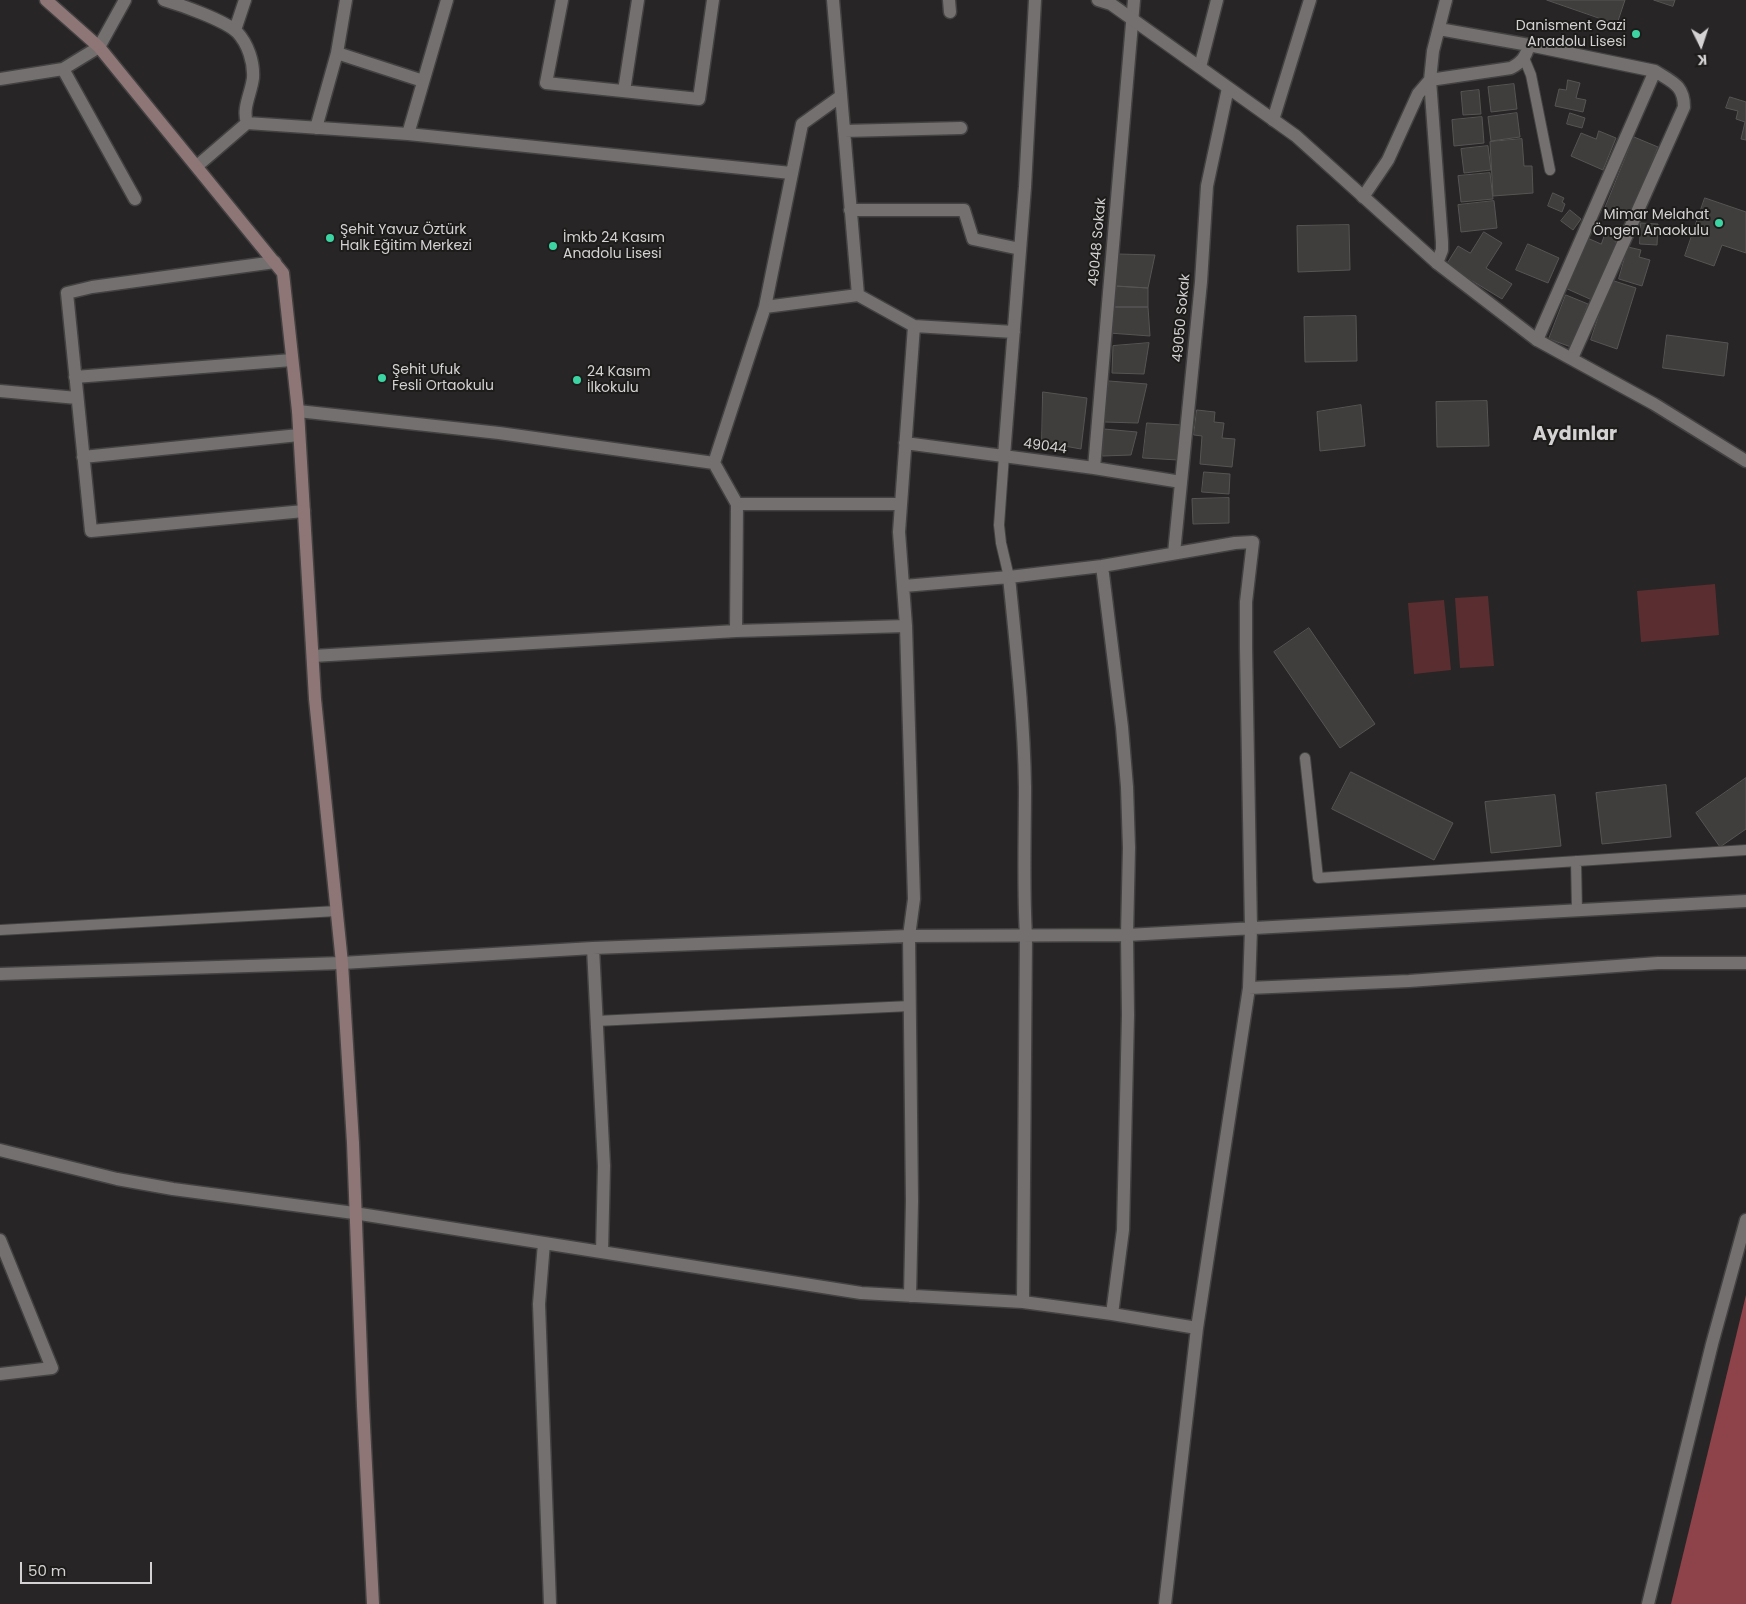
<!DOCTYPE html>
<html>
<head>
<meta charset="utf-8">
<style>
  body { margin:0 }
  #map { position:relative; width:1746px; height:1604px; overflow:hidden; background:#272525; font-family:Poppins,sans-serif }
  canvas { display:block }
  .north { position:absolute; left:1676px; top:20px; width:50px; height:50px; -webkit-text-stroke:4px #1e1b1b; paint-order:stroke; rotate:176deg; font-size:14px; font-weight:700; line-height:20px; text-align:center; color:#d4d2d2 }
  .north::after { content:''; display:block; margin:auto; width:18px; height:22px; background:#d4d2d2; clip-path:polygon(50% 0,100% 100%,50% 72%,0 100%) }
  .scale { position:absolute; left:20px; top:1562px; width:132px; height:22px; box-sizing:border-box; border:2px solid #d4d2d2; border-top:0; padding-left:6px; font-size:15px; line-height:18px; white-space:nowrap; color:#d4d2d2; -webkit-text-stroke:4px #1e1b1b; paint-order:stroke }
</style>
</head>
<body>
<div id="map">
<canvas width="1746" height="1604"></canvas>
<div class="north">K</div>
<div class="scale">50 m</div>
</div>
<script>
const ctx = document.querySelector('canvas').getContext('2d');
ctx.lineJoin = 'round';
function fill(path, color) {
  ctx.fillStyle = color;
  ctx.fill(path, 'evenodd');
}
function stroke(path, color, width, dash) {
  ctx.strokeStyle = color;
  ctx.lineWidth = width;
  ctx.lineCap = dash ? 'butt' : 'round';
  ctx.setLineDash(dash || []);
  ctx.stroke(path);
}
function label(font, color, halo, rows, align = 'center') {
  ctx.font = font + ' Poppins,sans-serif';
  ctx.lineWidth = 4;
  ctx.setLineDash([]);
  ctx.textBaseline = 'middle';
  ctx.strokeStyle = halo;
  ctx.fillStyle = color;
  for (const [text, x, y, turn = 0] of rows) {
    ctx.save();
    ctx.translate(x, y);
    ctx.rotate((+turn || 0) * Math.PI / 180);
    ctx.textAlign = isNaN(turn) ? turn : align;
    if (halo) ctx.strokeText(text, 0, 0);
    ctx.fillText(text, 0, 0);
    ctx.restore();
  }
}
fill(new Path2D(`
  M 1715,584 L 1719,635 L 1641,642 L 1637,591 Z
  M 1488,596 L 1494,666 L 1460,668 L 1455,598 Z
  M 1444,600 L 1451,670 L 1414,674 L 1408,603 Z`), '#5a2d30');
fill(new Path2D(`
  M 1746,1295 L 1746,1604 L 1671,1604 Z`), '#8d4349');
const building = new Path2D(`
  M 1547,0 L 1625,0 L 1617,24 Z
  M 1654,0 L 1675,0 L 1673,6 Z
  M 1568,80 L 1580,83 L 1576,98 L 1586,100 L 1583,112 L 1555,106 L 1559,89 L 1566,90 Z
  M 1514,84 L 1517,109 L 1491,112 L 1488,87 Z
  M 1479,90 L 1481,114 L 1463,115 L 1461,92 Z
  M 1730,97 L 1746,102 L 1746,140 L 1741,139 L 1745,122 L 1736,119 L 1738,111 L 1726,108 Z
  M 1517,113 L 1520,137 L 1491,141 L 1488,117 Z
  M 1570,113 L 1585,118 L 1582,128 L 1567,124 Z
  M 1482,117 L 1484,143 L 1454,146 L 1452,120 Z
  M 1599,131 L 1616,138 L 1603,170 L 1571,156 L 1581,133 L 1596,139 Z
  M 1634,137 L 1658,147 L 1628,220 L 1604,211 Z
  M 1522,139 L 1524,166 L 1532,166 L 1533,193 L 1493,196 L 1490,142 Z
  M 1488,146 L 1491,170 L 1464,173 L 1461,149 Z
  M 1490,173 L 1493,199 L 1461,202 L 1458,176 Z
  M 1553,193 L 1564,198 L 1562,202 L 1565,204 L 1562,212 L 1548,206 Z
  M 1705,198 L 1746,212 L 1746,253 L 1722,245 L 1714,266 L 1685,256 Z
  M 1494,201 L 1497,228 L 1461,232 L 1458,205 Z
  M 1570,210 L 1581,219 L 1573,230 L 1561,221 Z
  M 1641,223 L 1658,224 L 1657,245 L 1640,244 Z
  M 1349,225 L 1350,270 L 1298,272 L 1297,226 Z
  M 1607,229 L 1619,234 L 1615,242 L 1617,243 L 1592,300 L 1563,287 L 1585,237 L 1601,244 Z
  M 1484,232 L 1502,243 L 1486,268 L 1512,284 L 1502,299 L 1446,265 L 1458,246 L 1470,253 Z
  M 1528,244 L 1559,258 L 1548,283 L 1516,270 Z
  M 1628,247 L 1641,250 L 1639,257 L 1650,260 L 1642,286 L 1619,279 Z
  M 1118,254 L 1155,255 L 1148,288 L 1115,286 Z
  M 1611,280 L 1636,288 L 1617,349 L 1591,340 Z
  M 1115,286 L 1148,288 L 1148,307 L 1115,307 Z
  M 1566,295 L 1588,304 L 1571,347 L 1549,339 Z
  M 1115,307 L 1148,307 L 1150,336 L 1109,333 Z
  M 1356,316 L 1357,361 L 1305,362 L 1304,317 Z
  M 1667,335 L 1728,343 L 1724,376 L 1663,368 Z
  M 1149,343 L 1144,374 L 1112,373 L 1113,346 Z
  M 1109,381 L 1147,384 L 1138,423 L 1104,422 Z
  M 1043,392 L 1087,398 L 1081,449 L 1042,442 Z
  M 1487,401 L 1489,446 L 1437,447 L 1436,402 Z
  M 1361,405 L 1365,446 L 1320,451 L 1317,412 Z
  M 1197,410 L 1215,412 L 1214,422 L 1224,423 L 1222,438 L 1235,439 L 1232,467 L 1200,464 L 1202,436 L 1194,435 Z
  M 1147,423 L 1182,425 L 1178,460 L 1143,458 Z
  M 1104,429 L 1137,432 L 1131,455 L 1103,456 Z
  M 1204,472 L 1230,474 L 1229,494 L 1202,492 Z
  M 1229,498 L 1229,523 L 1193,524 L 1192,499 Z
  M 1309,628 L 1375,724 L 1340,748 L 1274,652 Z
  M 1351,772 L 1453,823 L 1434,860 L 1332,809 Z
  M 1746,778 L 1746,829 L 1720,847 L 1696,813 Z
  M 1666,785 L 1671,837 L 1602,844 L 1596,793 Z
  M 1555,795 L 1561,846 L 1491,853 L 1485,802 Z`);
fill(building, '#403d3d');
stroke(building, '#575454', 1);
const service = new Path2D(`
  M 1524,58 L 1531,75 L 1550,170
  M 1004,456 L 999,525 L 1001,543 L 1009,577
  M 1305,758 L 1318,878 L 1746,850
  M 1576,861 L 1577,911
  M 0,930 L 337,911
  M 596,1021 L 910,1006`);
const minor = new Path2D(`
  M 164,0 C 181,5 224,20 237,32 C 248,44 254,62 253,78 C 251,94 242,108 247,123
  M 346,0 L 337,53 L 423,81
  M 562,0 L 546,83 L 699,99 L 713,0
  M 833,0 L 858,295 L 914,326 L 899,532 L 906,626 L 914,899 L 909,936 L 912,1201 L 910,1296
  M 949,0 L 950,12
  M 1439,29 L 1529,45 L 1655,71 L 1537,340
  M 235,30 L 245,0
  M 1200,67 L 1217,0
  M 63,69 L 135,199
  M 0,79 L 63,69 L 99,47 L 125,0
  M 624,91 L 638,0
  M 1273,120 L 1310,0
  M 316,128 L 337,53
  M 844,131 L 961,128
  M 408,134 L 447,0
  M 197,166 L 247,123 L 408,134 L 791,173
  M 1363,197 L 1388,160 L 1418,94 L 1430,80 L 1511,68 C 1521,63 1526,57 1529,45
  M 850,210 L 964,210 L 973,239 L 1020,249
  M 275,262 L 92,287 L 67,293 L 91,531 L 304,511
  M 1437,263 L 1442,250 L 1442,242 L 1430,80 L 1433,51 L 1446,0
  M 765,307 L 802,124 L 841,96
  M 914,326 L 1014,332
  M 1572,358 L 1684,107 C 1684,85 1672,82 1655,71
  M 75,377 L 292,360
  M 0,391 L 77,398
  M 298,411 L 499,433 L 714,463 L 737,504 L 901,504
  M 905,443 L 1094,468 L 1181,482
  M 1004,456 L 1025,187 L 1035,0
  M 83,457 L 299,435
  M 714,463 L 765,307 L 858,295
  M 1094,468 L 1134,0
  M 1174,553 L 1201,282 L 1207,186 L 1228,88
  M 1102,566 L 1122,727 L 1127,787 L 1129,848 L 1127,935 L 1128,1015 L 1123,1230 L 1112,1314
  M 1009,577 C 1016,647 1024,717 1025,787 C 1025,837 1023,886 1026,936 L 1023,1302
  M 904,586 L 1009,577 L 1102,566 L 1235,543 L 1253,542 L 1246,602 L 1246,648 L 1251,929 L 1249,988 L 1197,1328 L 1165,1604
  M 736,631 L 737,504
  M 313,656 L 736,631 L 906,626
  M 593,948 L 604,1166 L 602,1252
  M 0,974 L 342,963 L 593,948 L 909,936 L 1127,935 L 1746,901
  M 1249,988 L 1409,981 L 1658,963 L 1746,963
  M 0,1150 L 117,1179 L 173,1189 L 354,1213 L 861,1293 L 1023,1302 L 1112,1314 L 1197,1328
  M 0,1240 L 52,1368 L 0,1374
  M 544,1243 L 539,1304 L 550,1604`);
const tertiary = new Path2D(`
  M 1098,0 L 1111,4 L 1296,136 L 1437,263 L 1537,340 L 1654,404 L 1746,461
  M 1648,1604 L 1712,1344 L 1746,1220`);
const secondary = new Path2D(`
  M 46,0 L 99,47 L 283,273 L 298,411 L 315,699 L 342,963 L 353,1143 L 363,1406 L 373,1604`);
stroke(service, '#434141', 12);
stroke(minor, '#434141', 15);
stroke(tertiary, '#434141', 15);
stroke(secondary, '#434141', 15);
stroke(service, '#747070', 10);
stroke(minor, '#747070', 12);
stroke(tertiary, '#747070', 12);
stroke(secondary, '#8e7576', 12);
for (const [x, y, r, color] of [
  [1636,34,5,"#3dd4a3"],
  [1719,223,5,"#3dd4a3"],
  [330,238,5,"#3dd4a3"],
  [553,246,5,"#3dd4a3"],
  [382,378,5,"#3dd4a3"],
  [577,380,5,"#3dd4a3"]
]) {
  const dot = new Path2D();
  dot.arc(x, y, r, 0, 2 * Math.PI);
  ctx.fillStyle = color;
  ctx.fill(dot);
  stroke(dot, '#1e1b1b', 2);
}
label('14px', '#d4d2d2', '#1e1b1b', [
  ["Danisment Gazi",1626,26,"right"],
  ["Anadolu Lisesi",1626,42,"right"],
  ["Mimar Melahat",1709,215,"right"],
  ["Öngen Anaokulu",1709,231,"right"],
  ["Şehit Yavuz Öztürk",340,230],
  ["Halk Eğitim Merkezi",340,246],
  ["İmkb 24 Kasım",563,238],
  ["Anadolu Lisesi",563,254],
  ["Şehit Ufuk",392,370],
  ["Fesli Ortaokulu",392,386],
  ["24 Kasım",587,372],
  ["İlkokulu",587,388]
], 'left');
label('14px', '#d4d2d2', '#1e1b1b', [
  ["49048 Sokak",1098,242,-85],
  ["49050 Sokak",1182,318,-85],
  ["49044",1045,447,8]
]);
label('bold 19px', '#d4d2d2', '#1e1b1b', [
  ["Aydınlar",1575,435]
]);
</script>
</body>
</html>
